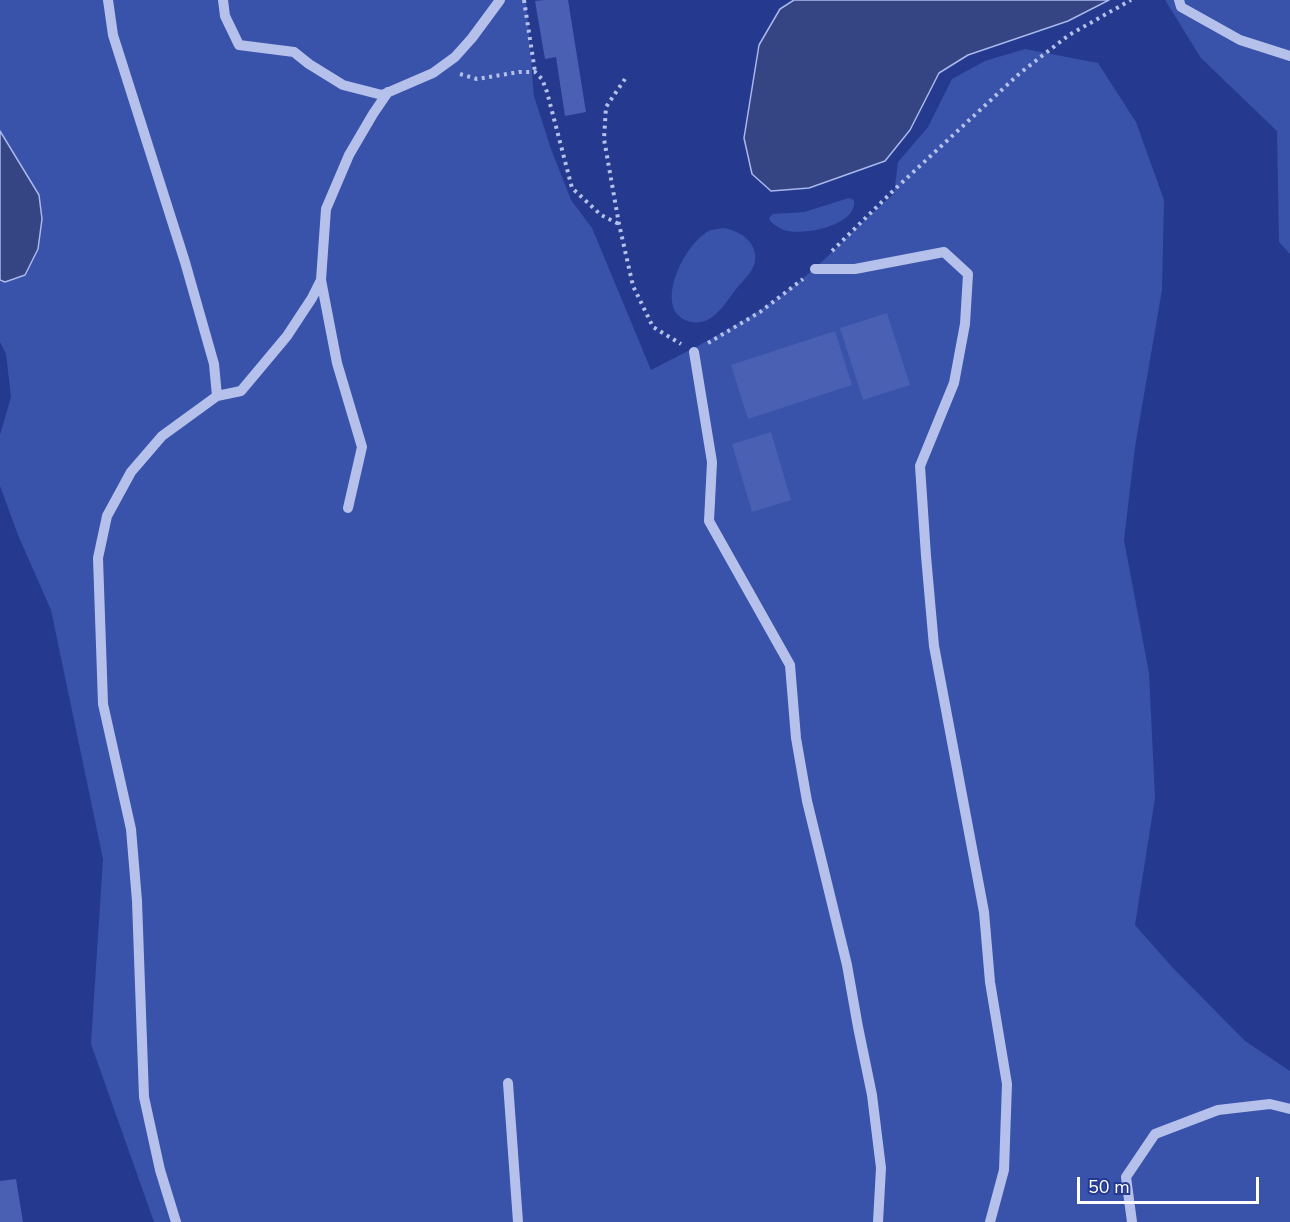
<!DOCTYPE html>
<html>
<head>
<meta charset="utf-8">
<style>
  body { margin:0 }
  #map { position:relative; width:1290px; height:1222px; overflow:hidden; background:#253a8e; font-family:"Nunito Sans",sans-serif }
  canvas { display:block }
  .scale { position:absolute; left:1077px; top:1177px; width:182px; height:27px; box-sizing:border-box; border:3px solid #fff; border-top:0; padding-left:8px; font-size:18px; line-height:21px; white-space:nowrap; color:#fff; -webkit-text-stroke:4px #253a8e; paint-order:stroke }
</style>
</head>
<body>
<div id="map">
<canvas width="1290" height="1222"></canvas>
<div class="scale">50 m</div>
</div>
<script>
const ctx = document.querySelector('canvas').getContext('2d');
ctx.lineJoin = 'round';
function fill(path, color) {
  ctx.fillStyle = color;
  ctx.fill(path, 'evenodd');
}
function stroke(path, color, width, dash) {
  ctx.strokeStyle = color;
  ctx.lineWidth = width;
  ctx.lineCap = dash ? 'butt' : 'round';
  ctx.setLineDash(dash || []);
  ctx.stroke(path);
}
fill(new Path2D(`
  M 0,0 L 526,0 L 534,96 L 551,149 L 571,200 L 592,228 L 651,370 C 703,343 754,319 800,281 C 833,254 861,221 894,194 L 898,162 L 928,127 L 952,79 L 985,61 L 1025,49 L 1098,63 L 1136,122 L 1164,200 L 1162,290 L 1135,447 L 1124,540 L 1149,673 L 1155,798 L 1135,925 L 1172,967 L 1245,1041 L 1290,1071 L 1290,1222 L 154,1222 L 91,1044 L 103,859 L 51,610 L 18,535 L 0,486 L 0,435 L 11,397 L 6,354 L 0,342 Z
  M 1165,0 L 1290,0 L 1290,254 L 1279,242 L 1277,131 L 1201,58 Z
  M 849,198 L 854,200 C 858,225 806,235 788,231 C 782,230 776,226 771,222 L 769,218 L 773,214 L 804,212 Z
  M 724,228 C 740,231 758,242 755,262 C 753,273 740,283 734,292 C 726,302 718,316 705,321 C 697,324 685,322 679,316 C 658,296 688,239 711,230 C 715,229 720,229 724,228 Z`), '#3952aa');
const water = new Path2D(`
  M 794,0 L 1109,0 L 1068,21 L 968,55 L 939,73 L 910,130 L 885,161 L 809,188 L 771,191 L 752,174 L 744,138 L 759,45 L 780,9 Z
  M 0,131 L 39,195 L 42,219 L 38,249 L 25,275 L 5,282 L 0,280 Z`);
fill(water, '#354483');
stroke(water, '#a9b8ec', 1.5);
fill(new Path2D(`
  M 544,0 L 568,0 L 586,112 L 565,116 L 556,57 L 545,59 L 535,1 Z
  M 887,313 L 910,385 L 863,400 L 840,328 Z
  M 835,331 L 852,385 L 748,419 L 731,365 Z
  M 771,432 L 791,500 L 752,512 L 732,444 Z
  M 16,1179 L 23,1222 L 0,1222 L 0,1181 Z`), '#4a60b2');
stroke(new Path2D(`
  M 524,0 L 535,72
  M 460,74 L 477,79 L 519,72 L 535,72 L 542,79 L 547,92 L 572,188 L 601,215 L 619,224
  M 625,79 L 606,107 L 604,139 L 619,224 L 633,286 L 653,327 L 681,344
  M 832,251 L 895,189 L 1020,73 L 1069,35 L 1131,0
  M 708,343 L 760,312 L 803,279`), '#b5c1eb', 4, [3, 4.5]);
stroke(new Path2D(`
  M 108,0 L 113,35 L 185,262 L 214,364 L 217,396 L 162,436 L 131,472 L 107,516 L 98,558 L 103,704 L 131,829 L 137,901 L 144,1097 L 160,1170 L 176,1222
  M 223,0 L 225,16 L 239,45 L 294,52 L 309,64 L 343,85 L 382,95 L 433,73 L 455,57 L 472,38 L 500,0
  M 1179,0 L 1181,7 L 1240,40 L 1290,56
  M 815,269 L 855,269 L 944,252 L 968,274 L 965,324 L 954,383 L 920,466 L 926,556 L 934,646 L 984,912 L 990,982 L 1007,1084 L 1004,1170 L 990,1222
  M 321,280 L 337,363 L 362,447 L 348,508
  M 694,352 L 712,462 L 709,521 L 790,665 L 796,738 L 807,801 L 847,965 L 858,1027 L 872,1095 L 881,1168 L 878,1222
  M 217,396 L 241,391 L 287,336 L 312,298 L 321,280 L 326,209 L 349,155 L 373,114 L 388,92
  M 508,1083 L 518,1222
  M 1132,1222 L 1126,1177 L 1155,1134 L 1218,1110 L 1270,1104 L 1290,1109`), '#b5c1eb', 10);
</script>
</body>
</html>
